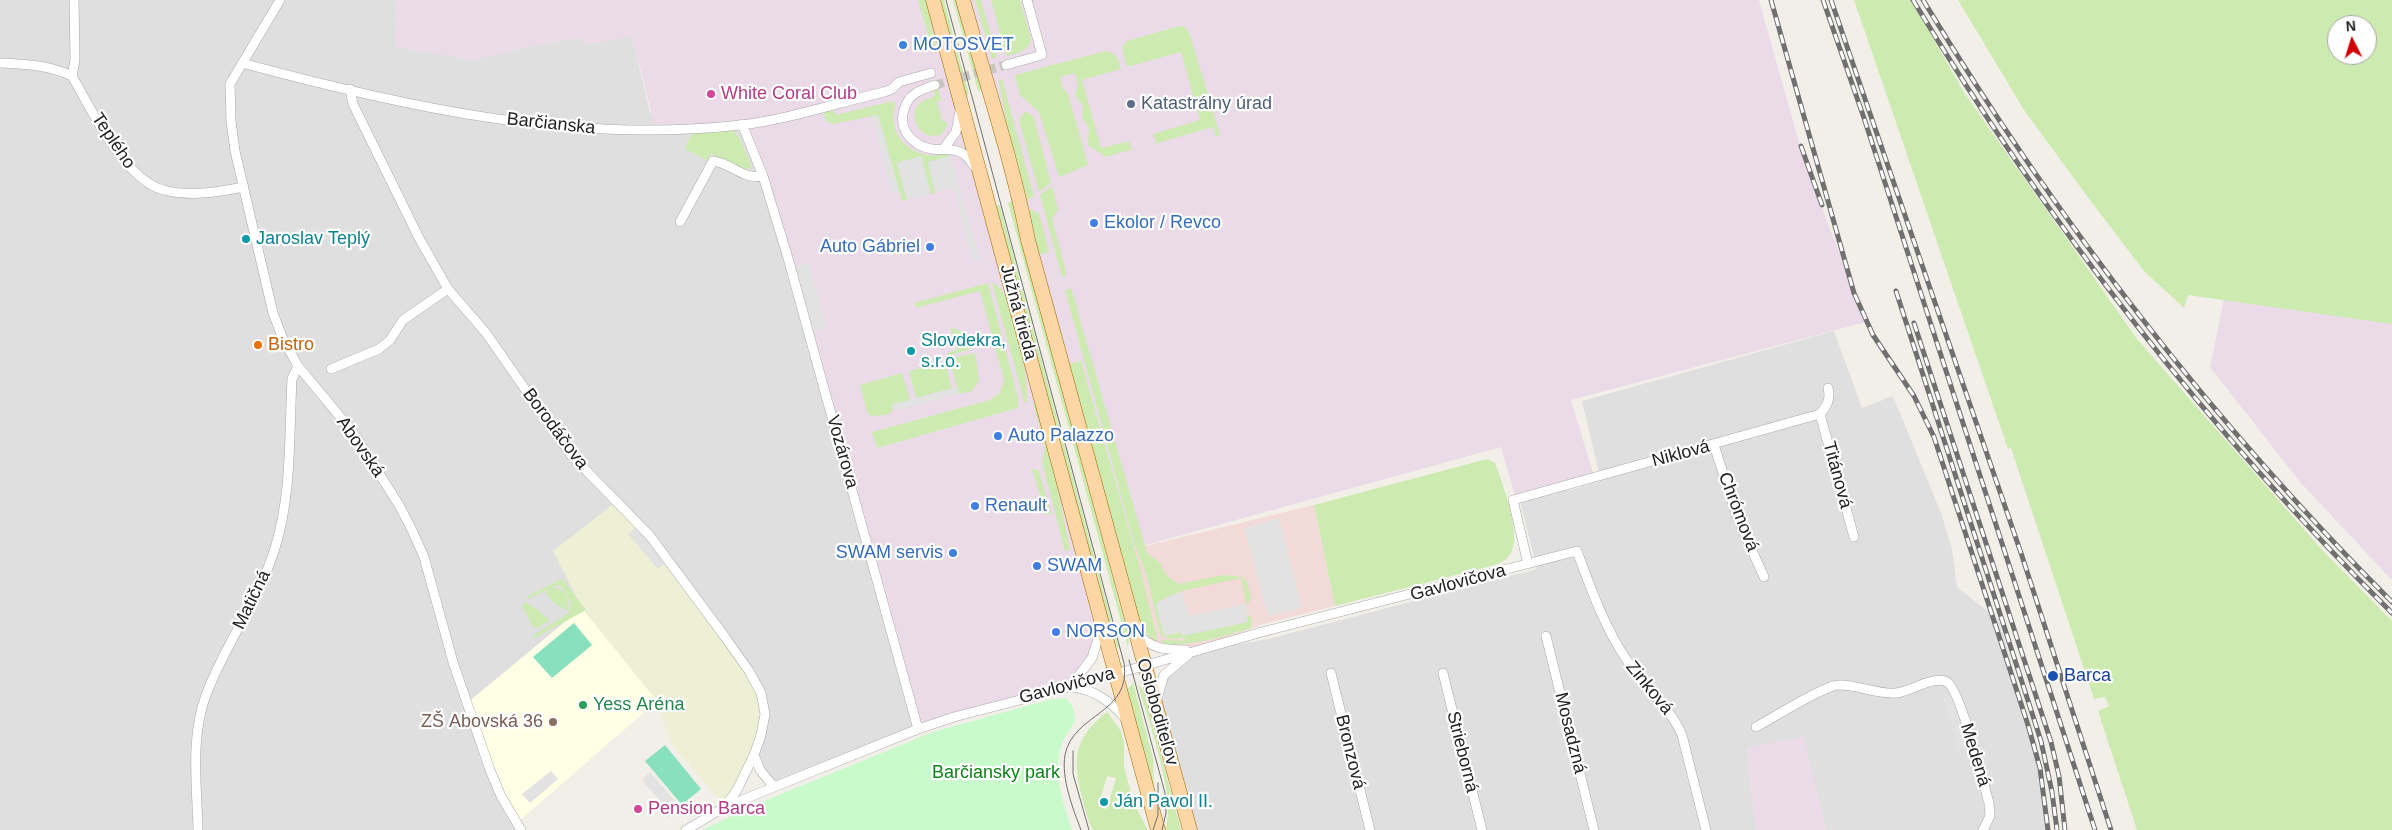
<!DOCTYPE html>
<html>
<head>
<meta charset="utf-8">
<style>
  body { margin:0 }
  #map { position:relative; width:2392px; height:830px; overflow:hidden; background:#f2efe9; font-family:Arial,sans-serif }
  canvas { display:block }
  .north { position:absolute; left:2327px; top:15px; width:50px; height:50px; box-sizing:border-box; background:#fff; border:1px solid #a7a7a7; border-radius:50%; rotate:355deg; font-size:14px; font-weight:700; line-height:20px; text-align:center; color:#222 }
  .north::after { content:''; display:block; margin:auto; width:18px; height:22px; background:#d40000; clip-path:polygon(50% 0,100% 100%,50% 72%,0 100%) }
</style>
</head>
<body>
<div id="map">
<canvas width="2392" height="830"></canvas>
<div class="north">N</div>
</div>
<script>
const ctx = document.querySelector('canvas').getContext('2d');
ctx.lineJoin = 'round';
function fill(path, color) {
  ctx.fillStyle = color;
  ctx.fill(path, 'evenodd');
}
function stroke(path, color, width, dash) {
  ctx.strokeStyle = color;
  ctx.lineWidth = width;
  ctx.lineCap = dash ? 'butt' : 'round';
  ctx.setLineDash(dash || []);
  ctx.stroke(path);
}
function label(font, color, halo, rows, align = 'center') {
  ctx.font = font + ' Arial,sans-serif';
  ctx.lineWidth = 4.5;
  ctx.setLineDash([]);
  ctx.textBaseline = 'middle';
  ctx.strokeStyle = halo;
  ctx.fillStyle = color;
  for (const [text, x, y, turn = 0] of rows) {
    ctx.save();
    ctx.translate(x, y);
    ctx.rotate((+turn || 0) * Math.PI / 180);
    ctx.textAlign = isNaN(turn) ? turn : align;
    if (halo) ctx.strokeText(text, 0, 0);
    ctx.fillText(text, 0, 0);
    ctx.restore();
  }
}
fill(new Path2D(`
  M 0,0 L 397,0 L 395,47 L 538,45 L 582,37 L 584,44 L 632,36 L 650,113 L 742,124 L 763,176 L 918,729 L 774,787 L 760,770 L 582,608 L 466,704 L 521,830 L 0,830 Z
  M 1834,331 L 1862,408 L 1893,396 L 1941,513 L 1952,549 L 1957,587 L 1999,620 L 2043,773 L 2045,830 L 1826,830 L 1803,738 L 1747,748 L 1756,830 L 1191,830 L 1158,691 L 1159,685 L 1196,650 L 1264,640 L 1537,569 L 1520,501 L 1558,489 L 1571,490 L 1601,481 L 1582,401 Z`), '#e0dfdf');
fill(new Path2D(`
  M 1314,505 L 1335,606 L 1263,624 L 1196,650 L 1146,642 L 1113,554 Z`), '#f2dad9');
fill(new Path2D(`
  M 397,0 L 933,0 L 1102,624 L 1098,646 L 1070,687 L 918,729 L 788,258 L 742,125 L 656,131 L 632,36 L 584,45 L 582,37 L 538,45 L 474,60 L 395,47 Z
  M 963,0 L 1759,0 L 1805,164 L 1866,322 L 1571,400 L 1593,473 L 1515,496 L 1501,447 L 1113,554 Z
  M 2256,144 L 2392,163 L 2392,580 L 2300,482 L 2210,367 Z
  M 1803,737 L 1826,830 L 1756,830 L 1747,748 Z`), '#ebdbe8');
fill(new Path2D(`
  M 582,608 L 657,701 L 517,823 L 466,704 Z`), '#ffffe5');
fill(new Path2D(`
  M 616,502 L 650,536 L 761,693 L 761,735 L 725,806 L 672,745 L 657,701 L 582,608 L 553,551 Z`), '#eef0d5');
fill(new Path2D(`
  M 918,0 L 927,0 L 936,51 L 934,55 Z
  M 940,0 L 944,0 L 969,94 L 965,96 L 994,206 L 1000,205 L 1119,649 L 1116,646 L 1112,635 L 1006,245 C 980,165 962,82 940,0 Z
  M 953,0 L 956,0 C 979,83 1006,164 1024,249 L 1129,638 L 1128,647 L 1008,203 L 1013,201 L 982,90 L 978,91 Z
  M 975,0 L 981,0 L 997,57 L 992,59 Z
  M 991,0 L 1020,0 L 1031,39 C 1029,52 1017,53 1006,56 Z
  M 1854,0 L 1911,0 L 1965,94 L 2137,339 L 2323,551 L 2392,621 L 2392,830 L 2137,830 L 2098,711 L 2109,706 L 2105,697 L 2094,699 L 2011,448 L 2008,449 Z
  M 1958,0 L 2392,0 L 2392,324 L 2188,295 L 2184,308 L 2144,271 L 2087,196 L 2024,110 ZM 2337,25 L 2367,25 L 2367,55 L 2337,55 Z
  M 1180,26 L 1184,26 L 1190,35 L 1220,135 L 1216,137 L 1213,127 L 1154,144 L 1156,141 L 1153,134 L 1200,120 L 1181,52 L 1127,67 L 1122,47 L 1127,41 Z
  M 1106,51 C 1116,52 1119,60 1121,69 L 1082,80 L 1101,148 L 1129,141 L 1131,148 L 1136,148 L 1106,157 L 1088,145 L 1089,128 L 1082,118 L 1083,106 L 1075,95 L 1078,83 L 1075,73 L 1060,77 L 1062,87 L 1068,94 L 1088,165 L 1059,177 L 1039,112 L 1020,95 L 1015,75 Z
  M 1002,79 L 1034,196 L 1027,200 L 1006,123 L 999,80 Z
  M 938,88 L 941,100 L 937,102 L 942,121 L 946,121 L 947,126 L 941,135 L 930,136 C 917,132 908,114 920,103 C 924,100 930,98 935,96 L 934,90 Z
  M 893,101 L 893,103 L 896,102 C 887,128 902,151 928,155 C 936,157 944,152 951,156 L 928,162 L 935,194 L 931,194 L 920,157 L 897,163 L 907,200 L 902,201 L 878,115 L 833,124 L 826,121 L 824,114 L 826,111 L 833,109 L 836,115 Z
  M 1024,112 L 1030,113 L 1034,118 L 1051,183 L 1039,192 L 1019,120 Z
  M 731,129 L 739,137 L 752,167 L 742,170 L 711,153 L 707,160 L 685,149 L 692,133 Z
  M 1052,186 L 1058,210 L 1052,219 L 1067,276 L 1062,277 L 1040,195 Z
  M 1028,209 L 1039,213 L 1049,252 L 1039,255 Z
  M 988,283 L 1018,398 L 1018,408 L 877,448 L 872,432 L 990,400 L 1000,393 L 1004,380 L 980,291 L 916,308 L 914,303 Z
  M 992,283 C 1015,289 1029,382 1027,404 L 1024,401 Z
  M 1071,288 L 1147,553 L 1159,562 L 1167,576 L 1179,584 L 1223,575 L 1242,577 L 1247,582 L 1251,598 L 1247,606 L 1241,578 L 1182,591 L 1159,601 L 1164,636 L 1181,632 L 1182,636 L 1247,622 L 1246,614 L 1252,618 L 1251,628 C 1223,637 1192,646 1163,644 L 1162,640 L 1185,641 L 1184,638 L 1170,639 L 1161,636 L 1146,573 L 1134,543 L 1065,290 Z
  M 951,328 L 968,333 L 974,348 L 948,356 L 947,353 L 957,350 Z
  M 975,353 L 979,380 L 972,391 L 959,394 L 950,361 L 952,358 Z
  M 1081,361 L 1140,568 L 1158,642 L 1149,636 L 1140,625 L 1068,364 Z
  M 945,362 L 952,388 L 916,398 L 909,371 Z
  M 902,373 L 910,400 L 893,404 L 892,411 L 887,415 L 871,416 L 867,412 L 860,385 Z
  M 1035,401 L 1056,481 L 1070,550 L 1065,551 L 1042,462 L 1045,446 L 1033,404 Z
  M 1487,459 L 1495,463 C 1502,483 1525,541 1508,557 C 1505,561 1499,563 1495,565 L 1335,606 L 1314,505 Z
  M 1032,468 L 1039,471 L 1051,514 L 1045,515 Z
  M 562,579 L 586,610 L 533,639 L 534,635 L 569,613 L 571,603 L 561,586 L 558,585 L 527,599 L 526,597 Z
  M 552,588 L 560,589 C 566,595 571,602 568,611 L 554,603 L 545,592 Z
  M 525,602 L 540,611 L 549,621 L 537,628 L 533,627 L 522,605 Z
  M 1133,683 L 1153,758 L 1154,789 L 1129,697 L 1128,689 Z
  M 1138,684 L 1144,692 L 1181,830 L 1165,830 C 1178,799 1147,718 1138,684 Z
  M 1107,712 L 1121,731 L 1124,743 L 1124,767 L 1134,804 L 1148,830 L 1093,830 C 1087,820 1085,808 1082,797 C 1072,758 1074,738 1107,712 ZM 1107,776 L 1116,778 L 1107,809 L 1098,806 Z`), '#cdebb0');
fill(new Path2D(`
  M 1066,698 L 1073,707 L 1075,722 C 1046,756 1060,791 1072,830 L 703,830 L 752,806 L 933,732 L 1048,700 Z`), '#c8facc');
fill(new Path2D(`
  M 574,623 L 592,645 L 552,678 L 533,657 Z
  M 665,745 L 701,789 L 682,805 L 645,761 Z`), '#88e0be');
fill(new Path2D(`
  M 878,115 L 899,191 L 892,193 L 871,117 Z
  M 921,156 L 931,194 L 907,200 L 897,163 Z
  M 951,156 L 980,260 L 973,262 L 953,188 L 936,192 L 928,162 Z
  M 809,263 L 827,328 L 809,333 L 791,269 Z
  M 957,387 L 959,394 L 894,411 L 892,405 Z
  M 1279,518 L 1302,608 L 1268,616 L 1244,528 Z
  M 638,525 L 667,561 L 658,569 L 628,534 Z
  M 1182,591 L 1188,616 L 1246,604 L 1248,622 L 1182,636 L 1181,632 L 1164,636 L 1156,604 Z
  M 1952,695 L 1970,750 L 1959,749 L 1943,698 Z
  M 551,771 L 558,779 L 530,803 L 522,794 Z
  M 650,772 L 680,807 L 667,818 L 657,807 L 662,803 L 642,780 Z`), '#e2e2e2');
stroke(new Path2D(`
  M 935,85 L 1006,65`), '#c8c6c1', 9, [9, 4.5]);
const minor = new Path2D(`
  M 74,0 L 75,60 L 72,76 C 91,109 125,181 164,190 C 190,197 218,192 244,187
  M 280,0 L 230,84 L 231,121 L 235,151 L 273,313 L 283,339 L 298,366 L 352,431 L 399,505 L 412,530 L 424,557 L 453,662 L 490,770 L 501,796 L 521,830
  M 0,63 C 25,64 49,65 72,76
  M 242,63 C 405,107 571,144 741,125 C 789,119 837,103 884,92 L 892,89 L 899,82 L 931,73
  M 1006,65 L 1042,55 L 1027,0
  M 935,85 C 920,90 908,94 904,110 C 898,130 913,146 932,149 C 942,151 951,147 962,153 C 968,156 971,162 975,167
  M 350,89 L 353,104 L 419,238 L 448,289 L 486,333 L 571,455 L 650,536 L 725,637 L 749,671 L 761,693 L 765,714 L 761,735 L 754,755 L 737,790 L 724,808
  M 742,124 L 763,176 L 788,258 L 918,729
  M 944,148 L 956,132 L 960,111
  M 680,222 L 713,161 C 732,163 742,180 763,176
  M 331,369 L 379,349 L 390,340 L 403,320 L 448,289
  M 1820,414 L 1854,537
  M 1714,445 L 1737,517 L 1764,577
  M 1528,564 L 1513,500 L 1820,414 C 1827,406 1831,399 1828,388
  M 1137,632 C 1149,649 1167,650 1186,650
  M 1546,636 L 1594,830
  M 1331,673 L 1370,830
  M 1443,673 L 1482,830
  M 1070,687 L 1092,658 L 1101,629
  M 1073,687 C 1096,690 1112,703 1127,720
  M 1157,699 L 1164,675 L 1188,655
  M 1756,727 C 1778,715 1810,694 1833,686 C 1848,681 1876,695 1896,693 C 1910,692 1934,675 1947,682 C 1960,689 1984,785 1989,803 L 1990,816 L 1983,830
  M 754,755 L 760,770 L 774,787
  M 198,830 C 197,786 190,738 206,695 C 225,644 259,600 275,548 C 292,494 289,435 292,379 L 298,366
  M 686,830 L 723,808 L 774,787 L 918,729 L 954,717 L 1070,687 L 1262,632 L 1577,551 C 1591,589 1605,629 1628,662 C 1645,688 1670,707 1682,735 L 1706,830`);
const primary = new Path2D(`
  M 933,0 L 1158,830
  M 963,0 C 985,80 1012,159 1028,240 L 1190,830`);
stroke(minor, '#a9a9a9', 10);
stroke(primary, '#a06b00', 15);
stroke(minor, '#fff', 9);
stroke(primary, '#fcd6a4', 14);
stroke(new Path2D(`
  M 946,0 L 1124,663 C 1132,714 1073,713 1065,755 C 1061,778 1073,809 1081,830
  M 1129,660 L 1165,793 L 1166,813 L 1162,830
  M 1073,751 L 1073,774 L 1089,830
  M 1153,830 L 1158,815 L 1158,783`), '#707070', 1);
const rail = new Path2D(`
  M 1771,0 L 1854,293 L 1873,335 L 1914,396 L 1934,437 L 2028,725 L 2040,768 L 2048,830
  M 1823,0 L 1864,118 L 2095,830
  M 1831,0 L 2021,553 L 2111,830
  M 1913,0 C 2047,223 2208,430 2392,613
  M 1923,0 C 2055,218 2212,422 2392,602
  M 1801,146 L 1822,205
  M 1896,291 L 2041,741 L 2052,792 L 2057,830
  M 1914,323 L 2051,742 L 2059,776 L 2065,830`);
stroke(rail, '#707070', 5);
stroke(rail, '#fff', 3, [9]);
for (const [x, y, r, color] of [
  [903,45,5,"#3f7fe0"],
  [711,94,5,"#d1479c"],
  [1131,104,5,"#5c6f8a"],
  [1094,223,5,"#3f7fe0"],
  [246,239,5,"#0f9aa8"],
  [930,247,5,"#3f7fe0"],
  [258,345,5,"#e8710a"],
  [911,351,5,"#0f9aa8"],
  [998,436,5,"#3f7fe0"],
  [975,506,5,"#3f7fe0"],
  [953,553,5,"#3f7fe0"],
  [1037,566,5,"#3f7fe0"],
  [1056,632,5,"#3f7fe0"],
  [2053,676,6,"#1a4fb4"],
  [583,705,5,"#2e9e5b"],
  [553,722,5,"#8d6e63"],
  [1104,802,5,"#0f9aa8"],
  [638,809,5,"#d1479c"]
]) {
  const dot = new Path2D();
  dot.arc(x, y, r, 0, 2 * Math.PI);
  ctx.fillStyle = color;
  ctx.fill(dot);
  stroke(dot, '#fff', 2);
}
label('18px', '#366cbe', '#fff', [
  ["MOTOSVET",913,45],
  ["Ekolor / Revco",1104,223],
  ["Auto Gábriel",920,247,"right"],
  ["Auto Palazzo",1008,436],
  ["Renault",985,506],
  ["SWAM servis",943,553,"right"],
  ["SWAM",1047,566],
  ["NORSON",1066,632]
], 'left');
label('18px', '#b23c85', '#fff', [
  ["White Coral Club",721,94],
  ["Pension Barca",648,809]
], 'left');
label('18px', '#4e5e75', '#fff', [
  ["Katastrálny úrad",1141,104]
], 'left');
label('18px', '#222', '#fff', [
  ["Barčianska",551,124,6],
  ["Teplého",113,141,56],
  ["Južná trieda",1018,312,75],
  ["Borodáčova",555,429,53],
  ["Abovská",360,447,55],
  ["Vozárova",842,452,74],
  ["Niklová",1681,454,-15],
  ["Titánová",1837,475,75],
  ["Chrómová",1738,512,69],
  ["Gavlovičova",1458,583,-15],
  ["Matičná",252,600,-64],
  ["Gavlovičova",1067,686,-15],
  ["Zinková",1649,688,51],
  ["Osloboditeľov",1157,712,74],
  ["Mosadzná",1570,733,76],
  ["Bronzová",1350,752,76],
  ["Strieborná",1462,752,76],
  ["Medená",1975,755,73]
]);
label('18px', '#0d838f', '#fff', [
  ["Jaroslav Teplý",256,239],
  ["Slovdekra,",921,341],
  ["s.r.o.",921,362],
  ["Ján Pavol II.",1114,802]
], 'left');
label('18px', '#c56008', '#fff', [
  ["Bistro",268,345]
], 'left');
label('18px', '#164399', '#fff', [
  ["Barca",2064,676]
], 'left');
label('18px', '#27864d', '#fff', [
  ["Yess Aréna",593,705]
], 'left');
label('18px', '#785e54', '#fff', [
  ["ZŠ Abovská 36",543,722]
], 'right');
label('18px', '#0c8416', '#fff', [
  ["Barčiansky park",996,773]
]);
</script>
</body>
</html>
